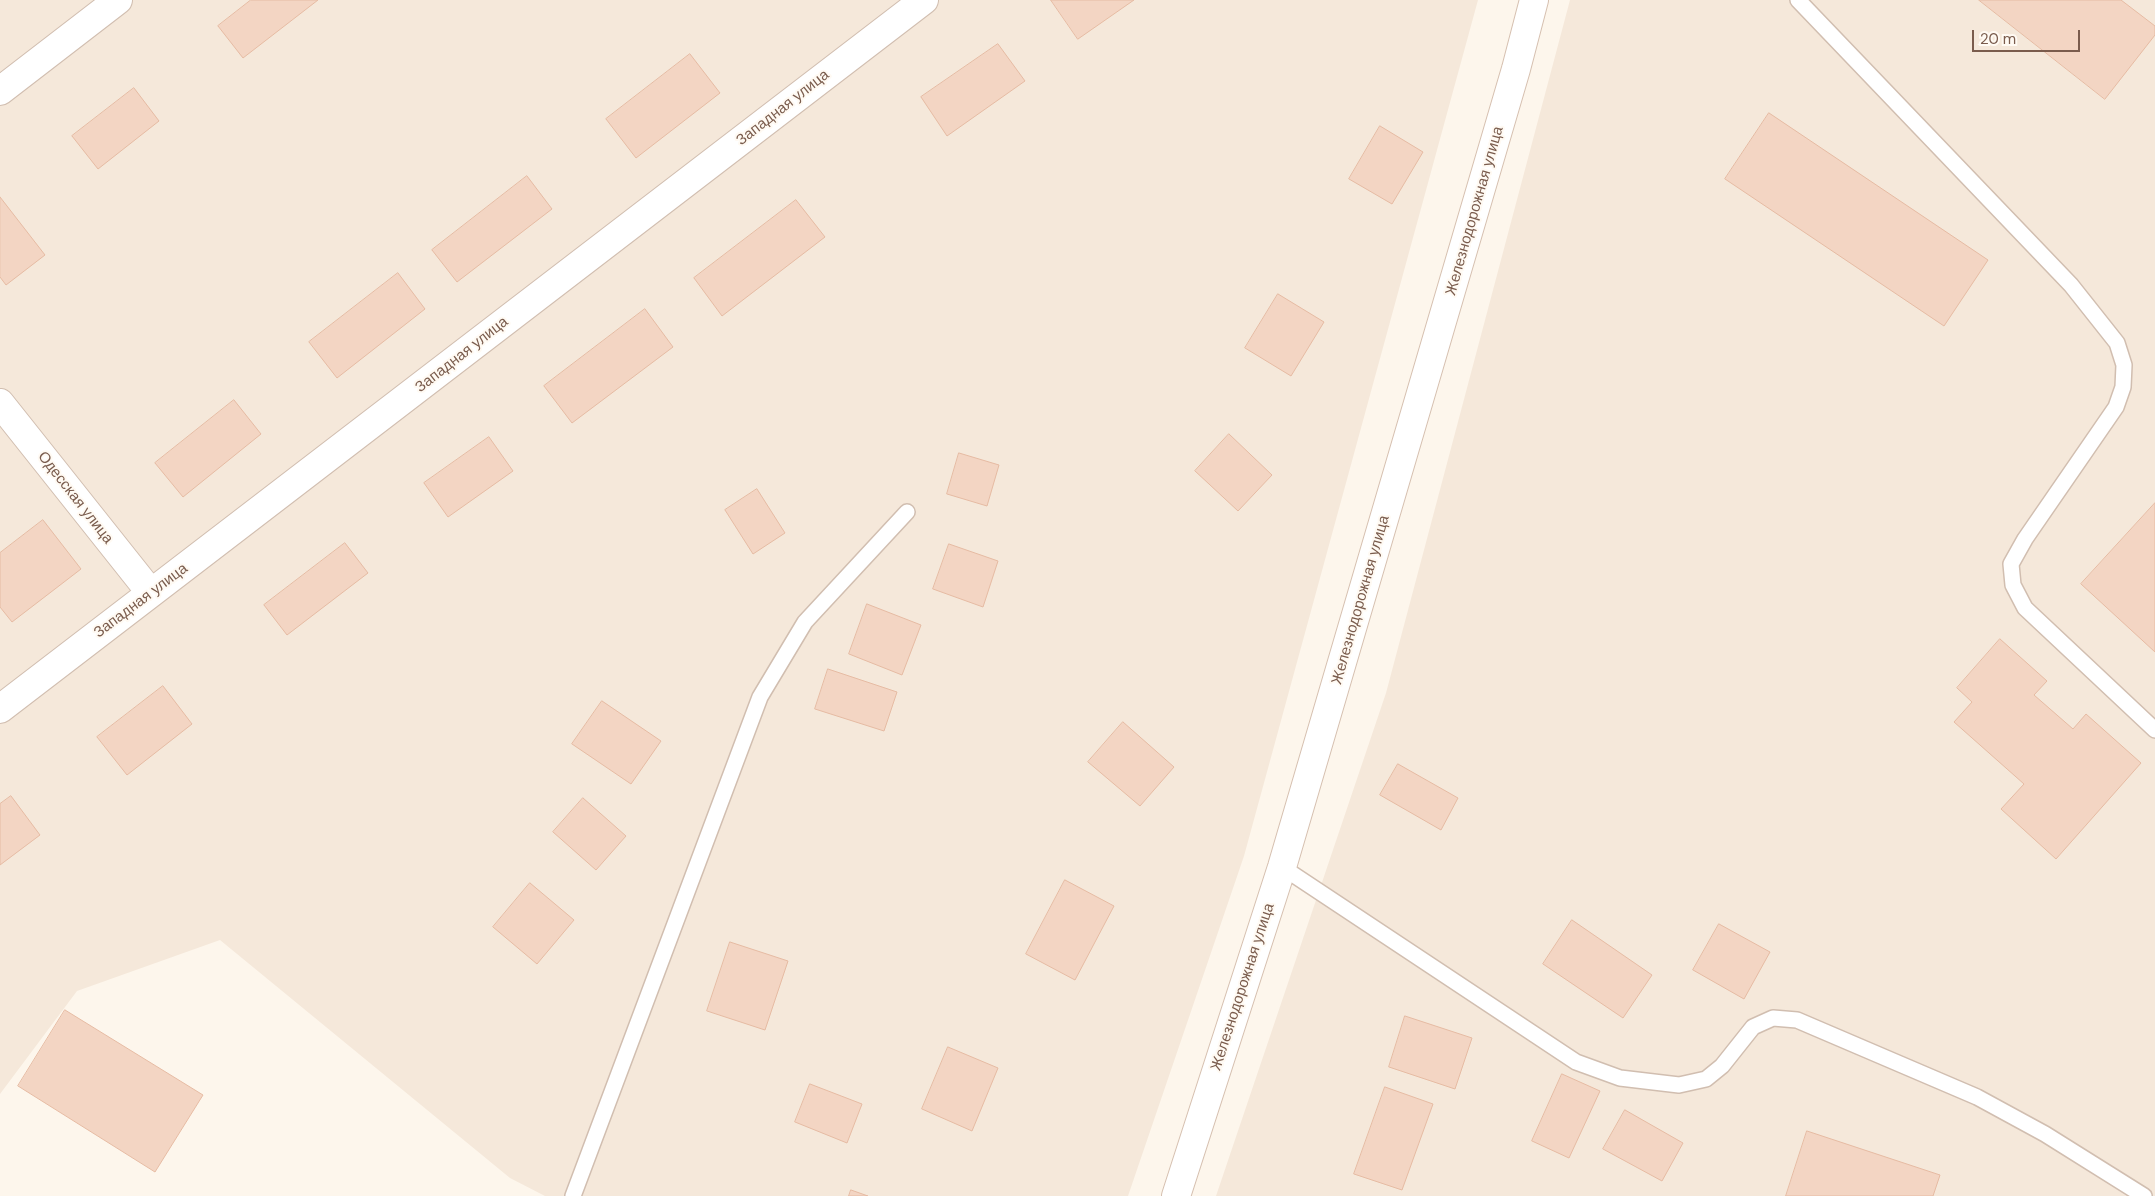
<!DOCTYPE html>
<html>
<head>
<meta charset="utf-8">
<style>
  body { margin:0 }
  #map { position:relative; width:2155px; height:1196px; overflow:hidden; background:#fdf6ec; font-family:"DM Sans",sans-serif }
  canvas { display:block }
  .scale { position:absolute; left:1972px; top:30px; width:108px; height:22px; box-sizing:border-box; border:2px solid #7a5c4d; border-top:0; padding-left:6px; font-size:15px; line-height:18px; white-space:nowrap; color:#7a5c4d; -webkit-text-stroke:4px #fffaf3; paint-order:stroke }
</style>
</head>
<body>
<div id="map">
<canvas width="2155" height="1196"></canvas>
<div class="scale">20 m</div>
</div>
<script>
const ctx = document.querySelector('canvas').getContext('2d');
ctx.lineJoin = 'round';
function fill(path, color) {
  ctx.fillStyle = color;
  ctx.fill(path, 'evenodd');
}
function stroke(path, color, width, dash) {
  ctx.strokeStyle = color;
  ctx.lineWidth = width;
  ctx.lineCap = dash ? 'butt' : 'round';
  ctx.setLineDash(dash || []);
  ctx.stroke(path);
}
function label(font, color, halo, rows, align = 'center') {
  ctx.font = font + ' "DM Sans",sans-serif';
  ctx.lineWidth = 4;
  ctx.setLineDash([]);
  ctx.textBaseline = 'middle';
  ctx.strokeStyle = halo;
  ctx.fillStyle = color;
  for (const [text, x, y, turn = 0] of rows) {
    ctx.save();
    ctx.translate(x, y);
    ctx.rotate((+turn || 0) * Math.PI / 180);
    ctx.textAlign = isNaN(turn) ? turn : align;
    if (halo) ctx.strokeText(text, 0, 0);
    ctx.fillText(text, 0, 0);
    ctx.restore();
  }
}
fill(new Path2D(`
  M 0,0 L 1478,0 L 1244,856 L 1128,1196 L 545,1196 L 510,1178 L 220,940 L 77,991 L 0,1094 Z
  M 1570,0 L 2155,0 L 2155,1196 L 1216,1196 L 1386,693 Z`), '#f5e8da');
const building = new Path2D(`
  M 251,0 L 318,0 L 243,58 L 218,26 Z
  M 1051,0 L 1134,0 L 1078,39 Z
  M 1979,0 L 2121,0 L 2155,26 L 2155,35 L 2105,99 Z
  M 998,44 L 1025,81 L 947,136 L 921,97 Z
  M 690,54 L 720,93 L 636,158 L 606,119 Z
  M 134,88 L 159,121 L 98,169 L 72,136 Z
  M 1769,113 L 1988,260 L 1944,326 L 1725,179 Z
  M 1380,126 L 1423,152 L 1392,204 L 1349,179 Z
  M 527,176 L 552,209 L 457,282 L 432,250 Z
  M 0,197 L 45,255 L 6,285 L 0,277 Z
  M 796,200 L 825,237 L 722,316 L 694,278 Z
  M 398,273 L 425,309 L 337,378 L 309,342 Z
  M 1278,294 L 1324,322 L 1291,376 L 1245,348 Z
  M 645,309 L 673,347 L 572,423 L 544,386 Z
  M 234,400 L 261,434 L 183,497 L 155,463 Z
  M 1229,434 L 1272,475 L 1238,511 L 1195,471 Z
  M 489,437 L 513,471 L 448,517 L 424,483 Z
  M 959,453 L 999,465 L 987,506 L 947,494 Z
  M 757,489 L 785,533 L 753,554 L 725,510 Z
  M 2155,503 L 2155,652 L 2081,584 Z
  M 43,520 L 81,569 L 12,622 L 0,607 L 0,553 Z
  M 345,543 L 368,573 L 287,635 L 264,605 Z
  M 949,544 L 998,561 L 983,607 L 933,589 Z
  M 867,604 L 921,625 L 902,675 L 849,654 Z
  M 2000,639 L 2047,681 L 2034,695 L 2073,729 L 2086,714 L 2141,763 L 2056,859 L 2001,809 L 2024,784 L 1954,722 L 1972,702 L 1957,688 Z
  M 828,669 L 897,692 L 884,731 L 815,709 Z
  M 163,686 L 192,724 L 127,775 L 97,737 Z
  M 602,701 L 661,741 L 631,784 L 572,744 Z
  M 1123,722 L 1174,767 L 1140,806 L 1088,762 Z
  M 1398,764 L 1458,798 L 1441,830 L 1380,795 Z
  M 11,796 L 40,835 L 0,865 L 0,804 Z
  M 583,798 L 626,836 L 596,870 L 553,832 Z
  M 1065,880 L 1114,906 L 1075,980 L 1026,954 Z
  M 530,883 L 574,920 L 537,964 L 493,927 Z
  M 1572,920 L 1652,975 L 1623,1018 L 1543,964 Z
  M 1719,924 L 1770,952 L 1744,999 L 1693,970 Z
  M 730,942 L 788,961 L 765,1030 L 707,1011 Z
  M 65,1010 L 203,1095 L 155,1172 L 18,1086 Z
  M 1405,1016 L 1472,1038 L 1455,1089 L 1389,1067 Z
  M 948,1047 L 998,1068 L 972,1131 L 922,1109 Z
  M 1562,1074 L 1600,1091 L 1569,1158 L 1532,1141 Z
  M 810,1084 L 862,1104 L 847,1143 L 795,1122 Z
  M 1385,1087 L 1433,1104 L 1402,1190 L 1354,1174 Z
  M 1625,1110 L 1683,1143 L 1662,1181 L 1603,1149 Z
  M 1807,1131 L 1940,1175 L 1933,1196 L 1786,1196 Z
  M 851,1190 L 868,1196 L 849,1196 Z`);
fill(building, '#f3d5c3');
stroke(building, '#e6bba3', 1);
const service = new Path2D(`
  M 1798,0 L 2071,285 L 2117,343 L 2124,365 L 2123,387 L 2116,407 L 2025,539 L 2011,564 L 2013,585 L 2025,608 L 2155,730
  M 1282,867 L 1576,1062 L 1620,1078 L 1679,1085 L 1706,1079 L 1722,1066 L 1753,1027 L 1773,1018 L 1797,1020 L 1977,1097 L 2045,1134 L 2144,1196
  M 573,1196 L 760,697 L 805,622 L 907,512`);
const minor = new Path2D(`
  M 0,91 L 118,0
  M 0,403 L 151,593
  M 0,709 L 924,0`);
const secondary = new Path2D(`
  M 1176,1196 L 1282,867 L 1516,69 L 1534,0`);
stroke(service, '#d1beb0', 18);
stroke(minor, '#d1beb0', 30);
stroke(secondary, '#d6c0b0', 30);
stroke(service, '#fff', 15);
stroke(minor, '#fff', 28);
stroke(secondary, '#fff', 28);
label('15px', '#7a5c4d', '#fffaf3', [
  ["Западная улица",783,108,-38],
  ["Железнодорожная улица",1475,211,-74],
  ["Западная улица",462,355,-38],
  ["Одесская улица",75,498,52],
  ["Железнодорожная улица",1361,600,-74],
  ["Западная улица",141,601,-37],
  ["Железнодорожная улица",1243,987,-72]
]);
</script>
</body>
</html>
